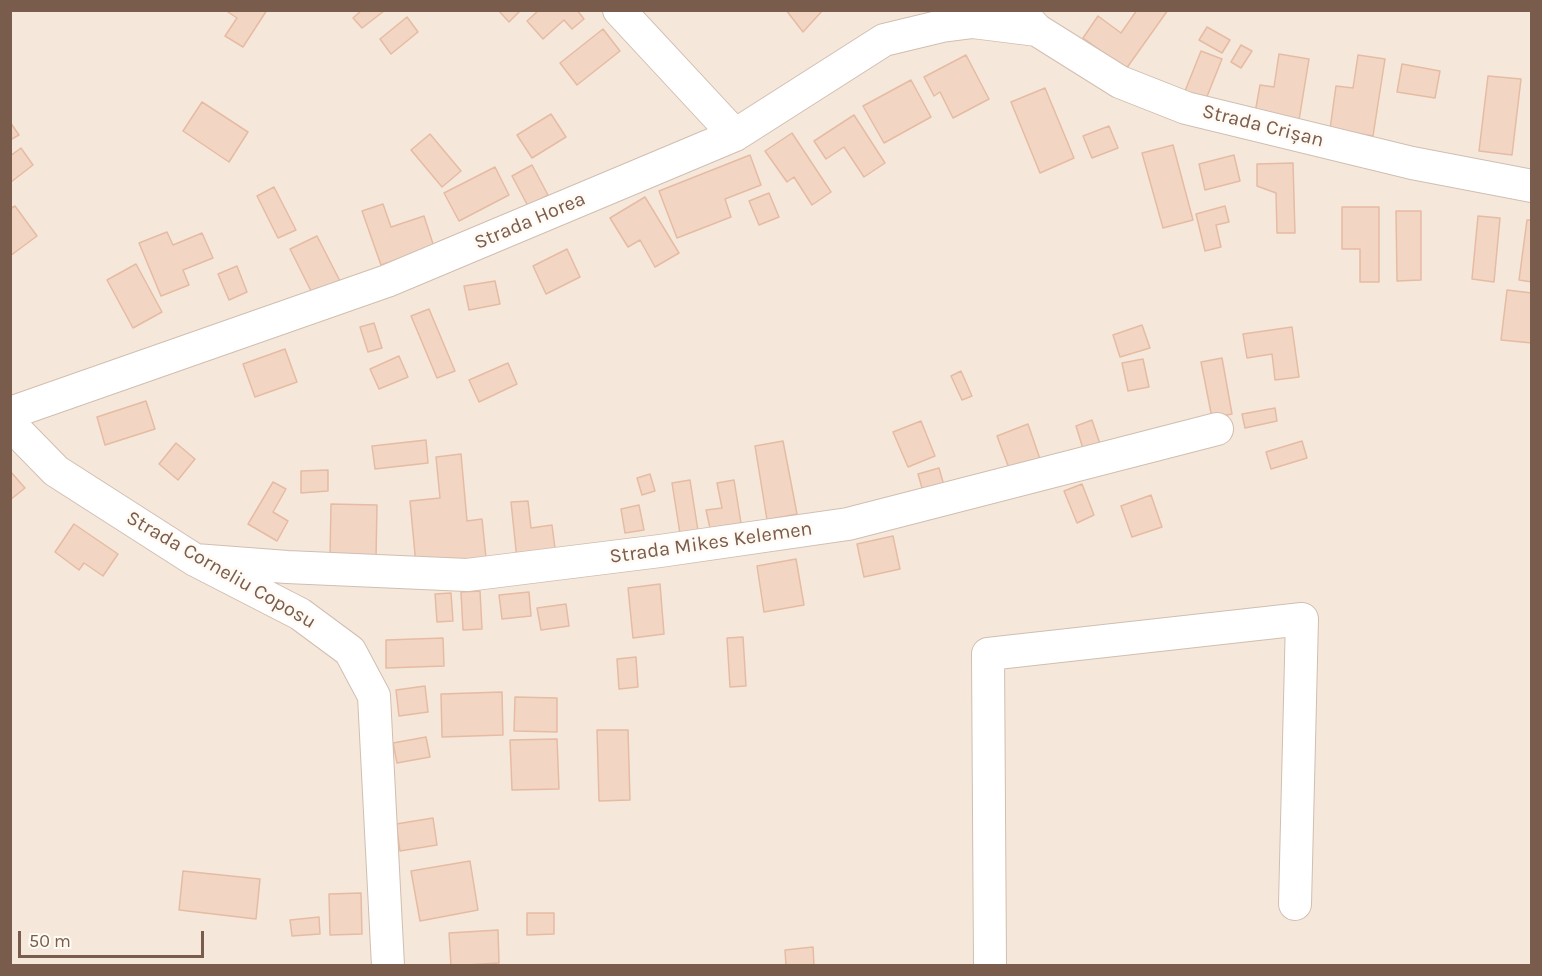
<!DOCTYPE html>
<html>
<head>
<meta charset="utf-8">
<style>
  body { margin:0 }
  #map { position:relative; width:1542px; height:976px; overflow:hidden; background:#fdf6ec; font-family:Karla,sans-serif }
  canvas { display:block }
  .frame { position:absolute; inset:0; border:12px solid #7a5c4d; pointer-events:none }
  .scale { position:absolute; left:18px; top:931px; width:186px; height:27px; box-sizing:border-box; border:3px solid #7a5c4d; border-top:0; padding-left:8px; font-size:18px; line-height:21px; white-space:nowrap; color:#7a5c4d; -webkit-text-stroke:4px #fffaf3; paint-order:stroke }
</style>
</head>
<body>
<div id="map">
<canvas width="1542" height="976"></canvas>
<div class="frame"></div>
<div class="scale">50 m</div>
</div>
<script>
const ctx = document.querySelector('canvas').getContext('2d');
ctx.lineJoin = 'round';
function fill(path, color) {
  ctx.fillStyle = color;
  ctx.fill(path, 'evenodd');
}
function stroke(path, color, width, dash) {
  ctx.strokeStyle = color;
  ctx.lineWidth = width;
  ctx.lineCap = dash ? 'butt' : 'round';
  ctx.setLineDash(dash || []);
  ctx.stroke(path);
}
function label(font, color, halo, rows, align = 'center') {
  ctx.font = font + ' Karla,sans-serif';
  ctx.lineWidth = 5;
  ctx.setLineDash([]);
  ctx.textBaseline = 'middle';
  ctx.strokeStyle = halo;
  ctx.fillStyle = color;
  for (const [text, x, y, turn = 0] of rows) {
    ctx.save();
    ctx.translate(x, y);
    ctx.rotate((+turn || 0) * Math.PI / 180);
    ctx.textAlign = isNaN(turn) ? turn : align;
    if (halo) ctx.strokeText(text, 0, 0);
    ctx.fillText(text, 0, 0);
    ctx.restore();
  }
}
fill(new Path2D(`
  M 11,11 L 1531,11 L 1531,965 L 11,965 Z`), '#f5e8da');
const building = new Path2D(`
  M 225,10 L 267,10 L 243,47 L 225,36 L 237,18 Z
  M 362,10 L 384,10 L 384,11 L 362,28 L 353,18 Z
  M 498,10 L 521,10 L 509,22 Z
  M 539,10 L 577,10 L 584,19 L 572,29 L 564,20 L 543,39 L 527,21 Z
  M 786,10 L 822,10 L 822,11 L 803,32 Z
  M 1137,10 L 1168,10 L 1126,69 L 1083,38 L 1098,16 L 1121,33 Z
  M 407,17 L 418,32 L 391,54 L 380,39 Z
  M 1207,27 L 1230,40 L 1222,53 L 1199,40 Z
  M 603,29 L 620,51 L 577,85 L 560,63 Z
  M 1241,45 L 1252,51 L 1241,68 L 1231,62 Z
  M 1201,51 L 1222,59 L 1206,99 L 1185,91 Z
  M 1279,54 L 1309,59 L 1299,120 L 1255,113 L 1260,85 L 1274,87 Z
  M 966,55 L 989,99 L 953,118 L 940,92 L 934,96 L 924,77 Z
  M 1358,55 L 1385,59 L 1373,136 L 1330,129 L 1336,86 L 1353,88 Z
  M 1402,64 L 1440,71 L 1435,98 L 1397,92 Z
  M 1488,76 L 1521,79 L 1512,155 L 1479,151 Z
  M 911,80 L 931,117 L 884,143 L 863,106 Z
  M 1045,88 L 1074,158 L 1040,173 L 1011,102 Z
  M 202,102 L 248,132 L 229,162 L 183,131 Z
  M 551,114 L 566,137 L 532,158 L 517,135 Z
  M 854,115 L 885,163 L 864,177 L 844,147 L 826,159 L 814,141 Z
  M 10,122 L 19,135 L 10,140 Z
  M 1109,126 L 1118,148 L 1092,158 L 1083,136 Z
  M 792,133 L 831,192 L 812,205 L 794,177 L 787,182 L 765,151 Z
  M 430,134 L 461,171 L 442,187 L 411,150 Z
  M 1173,145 L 1193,220 L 1163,228 L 1142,153 Z
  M 21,148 L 33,165 L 11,182 L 10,156 Z
  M 750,155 L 761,185 L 725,199 L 731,217 L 677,238 L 659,191 Z
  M 1234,155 L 1240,181 L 1205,190 L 1199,164 Z
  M 1293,163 L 1295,233 L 1277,233 L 1276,193 L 1257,186 L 1257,164 Z
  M 532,165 L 548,195 L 528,206 L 512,176 Z
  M 495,167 L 509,195 L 459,221 L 444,193 Z
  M 274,187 L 296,230 L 278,238 L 257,196 Z
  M 769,193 L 779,217 L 759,225 L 749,201 Z
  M 645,197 L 679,253 L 655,267 L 640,240 L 628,247 L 610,218 Z
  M 383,204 L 391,227 L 424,216 L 434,247 L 381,265 L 362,211 Z
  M 15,206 L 37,236 L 10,256 L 10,209 Z
  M 1225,206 L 1229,222 L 1216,225 L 1221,247 L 1205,251 L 1196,214 Z
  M 1342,207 L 1379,207 L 1379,282 L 1360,282 L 1360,249 L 1342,249 Z
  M 1396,211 L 1421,211 L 1421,280 L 1397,281 Z
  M 1478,216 L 1500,218 L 1494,282 L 1472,279 Z
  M 1527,220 L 1532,220 L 1532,282 L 1519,280 Z
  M 167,232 L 173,245 L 202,233 L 213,258 L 183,270 L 189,285 L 161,296 L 139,243 Z
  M 317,236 L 341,283 L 314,297 L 290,249 Z
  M 567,249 L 580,277 L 546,294 L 533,266 Z
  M 136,264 L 162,312 L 133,328 L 107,280 Z
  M 237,266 L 247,292 L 229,300 L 218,274 Z
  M 495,281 L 500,304 L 469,310 L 464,286 Z
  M 1507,290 L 1532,293 L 1532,343 L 1501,340 Z
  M 429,309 L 455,371 L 437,378 L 411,316 Z
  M 374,323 L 382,348 L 368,352 L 360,327 Z
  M 1142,325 L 1150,348 L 1120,357 L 1113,335 Z
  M 1292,327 L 1299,377 L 1275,380 L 1272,354 L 1247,358 L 1243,334 Z
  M 285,349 L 297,382 L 255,397 L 243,364 Z
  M 399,356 L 408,377 L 379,389 L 370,369 Z
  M 1222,358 L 1232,414 L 1212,418 L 1201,362 Z
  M 1143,359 L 1149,387 L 1128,391 L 1122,363 Z
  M 508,363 L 517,384 L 479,402 L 469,380 Z
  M 961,371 L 972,396 L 962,400 L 951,376 Z
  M 146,401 L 155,429 L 105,445 L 97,417 Z
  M 1275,408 L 1277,421 L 1245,428 L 1242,414 Z
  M 1092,420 L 1101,447 L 1084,452 L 1076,426 Z
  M 921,421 L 935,456 L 908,467 L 893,432 Z
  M 1028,424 L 1040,459 L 1010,471 L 997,436 Z
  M 426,440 L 428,463 L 375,469 L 372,446 Z
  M 783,441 L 797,514 L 767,520 L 755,446 Z
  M 1302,441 L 1307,458 L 1271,469 L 1266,452 Z
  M 176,443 L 195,459 L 178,480 L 159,464 Z
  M 461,454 L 467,521 L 482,519 L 486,558 L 416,565 L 410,501 L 440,498 L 436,457 Z
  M 939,468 L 945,489 L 924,495 L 918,474 Z
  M 328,470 L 328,491 L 301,493 L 301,471 Z
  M 10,471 L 25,488 L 10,500 Z
  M 650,474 L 655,491 L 642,495 L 637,478 Z
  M 690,480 L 699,537 L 681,540 L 672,483 Z
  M 734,480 L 741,523 L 710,528 L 706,510 L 722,508 L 717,483 Z
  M 273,482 L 286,489 L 273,512 L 288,521 L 277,541 L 248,524 Z
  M 1082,484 L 1094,515 L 1077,523 L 1064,491 Z
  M 1151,495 L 1162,527 L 1132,537 L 1121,506 Z
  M 528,501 L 531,528 L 552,525 L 556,556 L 517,560 L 511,502 Z
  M 331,504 L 377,505 L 376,558 L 330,558 Z
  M 639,505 L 644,530 L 625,533 L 621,509 Z
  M 74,524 L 118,554 L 103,576 L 84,563 L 79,570 L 55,552 Z
  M 893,536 L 900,569 L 864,577 L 857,544 Z
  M 796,559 L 804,605 L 764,612 L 757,566 Z
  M 660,584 L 664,634 L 633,638 L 628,588 Z
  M 480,591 L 482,629 L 463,630 L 461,592 Z
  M 529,592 L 531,616 L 502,619 L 499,595 Z
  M 451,593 L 453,621 L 437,622 L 435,594 Z
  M 566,604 L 569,626 L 541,630 L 537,608 Z
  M 743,637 L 746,686 L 730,687 L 727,638 Z
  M 443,638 L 444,666 L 386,668 L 386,640 Z
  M 636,657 L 638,687 L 619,689 L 617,659 Z
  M 425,686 L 428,712 L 399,716 L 396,690 Z
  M 502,692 L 503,735 L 442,737 L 441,694 Z
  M 515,697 L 557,698 L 557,732 L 514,731 Z
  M 597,730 L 628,730 L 630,800 L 599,801 Z
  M 426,737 L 430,757 L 397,763 L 393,743 Z
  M 557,739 L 559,789 L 512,790 L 510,740 Z
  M 433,818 L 437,845 L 400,851 L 396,824 Z
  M 470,861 L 478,910 L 420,921 L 411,871 Z
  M 183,871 L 260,879 L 256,919 L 179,910 Z
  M 361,893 L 362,934 L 330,935 L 329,894 Z
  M 527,913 L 554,913 L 554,934 L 527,935 Z
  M 319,917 L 320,934 L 292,936 L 290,920 Z
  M 498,930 L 499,963 L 451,966 L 449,933 Z
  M 813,947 L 814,966 L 786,966 L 785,950 Z`);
fill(building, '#f3d5c3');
stroke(building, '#e6bba3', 1.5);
const minor = new Path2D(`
  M 619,10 L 735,135
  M 1023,15 L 1037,30 L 1120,82 L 1186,108 L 1412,163 L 1532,186
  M 10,413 L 387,281 L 735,135 L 884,40 L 942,26 L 973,22 L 1037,30
  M 10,424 L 56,471 L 195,560 L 300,614 L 350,651 L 374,696 L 388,966
  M 195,560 L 287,567 L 467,575 L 660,551 L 848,524 L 1217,429
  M 990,966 L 988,654 L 1302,619 L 1295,904`);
stroke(minor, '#d1beb0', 34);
stroke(minor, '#fff', 32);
label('20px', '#7a5c4d', '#fffaf3', [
  ["Strada Crișan",1263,126,14],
  ["Strada Horea",530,221,-23],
  ["Strada Mikes Kelemen",711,543,-8],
  ["Strada Corneliu Coposu",221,570,30]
]);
</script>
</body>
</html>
